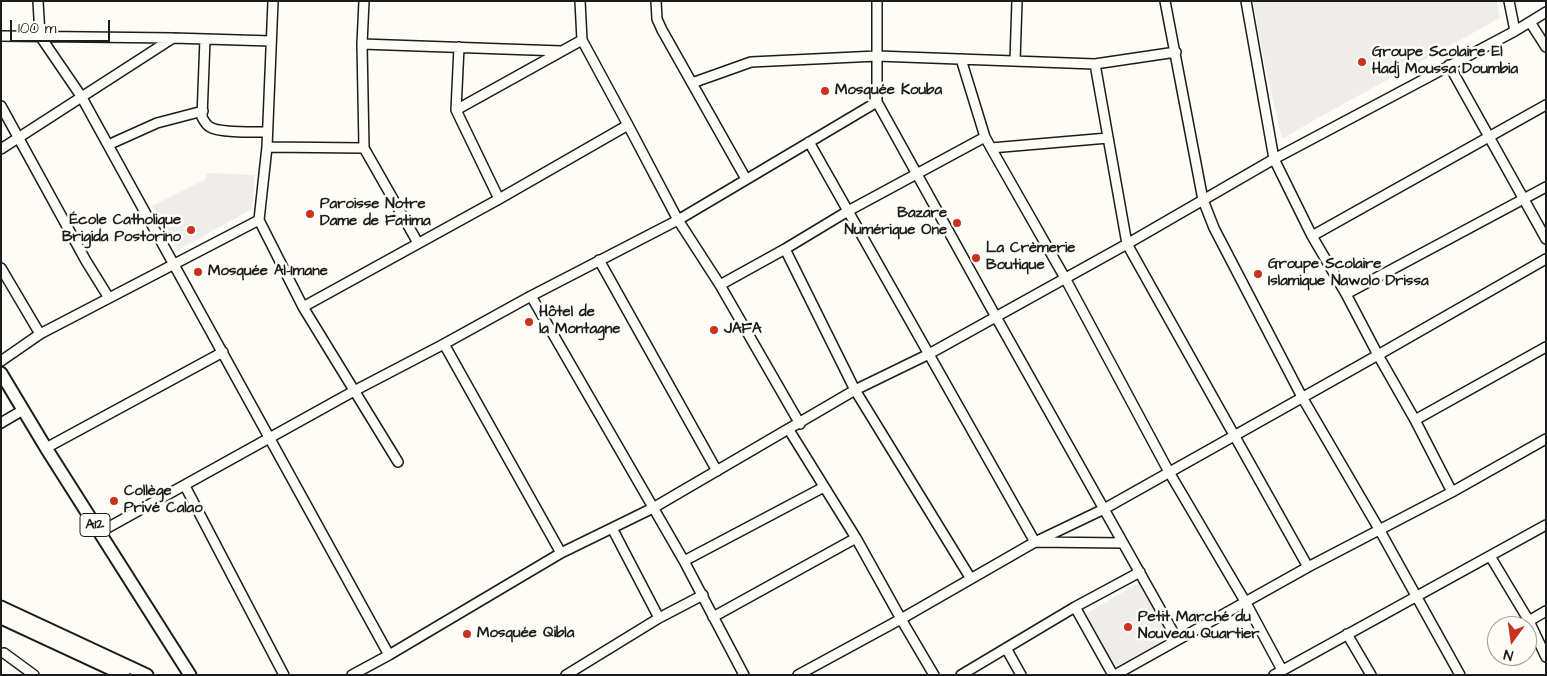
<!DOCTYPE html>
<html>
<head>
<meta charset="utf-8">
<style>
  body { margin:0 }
  #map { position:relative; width:1547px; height:676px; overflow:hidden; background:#fdfcf7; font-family:"Architects Daughter",sans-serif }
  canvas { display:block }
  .frame { position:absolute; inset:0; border:2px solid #1c1c1c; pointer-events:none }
  .north { position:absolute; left:1487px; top:616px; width:50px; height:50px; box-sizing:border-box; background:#fdfcf7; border:1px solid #a3a29f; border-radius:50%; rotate:194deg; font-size:14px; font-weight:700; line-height:20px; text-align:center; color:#1c1c1c }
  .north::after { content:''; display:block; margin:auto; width:18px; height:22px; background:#c8321e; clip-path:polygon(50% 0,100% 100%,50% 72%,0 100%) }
  .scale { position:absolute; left:10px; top:20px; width:100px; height:22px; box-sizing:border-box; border:2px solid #1c1c1c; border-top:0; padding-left:6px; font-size:15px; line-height:18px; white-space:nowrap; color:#1c1c1c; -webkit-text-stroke:4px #fdfcf7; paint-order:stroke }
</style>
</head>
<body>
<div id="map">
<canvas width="1547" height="676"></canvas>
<div class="frame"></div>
<div class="north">N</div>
<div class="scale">100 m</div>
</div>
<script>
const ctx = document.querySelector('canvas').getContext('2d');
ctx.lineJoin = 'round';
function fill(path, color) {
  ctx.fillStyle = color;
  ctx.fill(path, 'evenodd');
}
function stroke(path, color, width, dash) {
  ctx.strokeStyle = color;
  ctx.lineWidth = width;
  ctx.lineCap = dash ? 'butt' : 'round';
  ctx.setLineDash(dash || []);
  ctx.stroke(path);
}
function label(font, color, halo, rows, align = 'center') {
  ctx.font = font + ' "Architects Daughter",sans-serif';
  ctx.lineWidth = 5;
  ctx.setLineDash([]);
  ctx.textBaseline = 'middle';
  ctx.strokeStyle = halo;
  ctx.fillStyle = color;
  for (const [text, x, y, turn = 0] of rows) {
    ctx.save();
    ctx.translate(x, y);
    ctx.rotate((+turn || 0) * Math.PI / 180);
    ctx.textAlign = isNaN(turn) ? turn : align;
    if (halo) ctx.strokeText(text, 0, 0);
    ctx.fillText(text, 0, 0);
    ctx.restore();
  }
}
fill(new Path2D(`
  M 1253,1 L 1497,1 L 1500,18 L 1318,118 L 1282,139 L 1265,65 Z
  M 206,173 L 255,175 L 252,209 L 178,250 L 152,206 L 206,179 Z
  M 1140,582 L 1173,638 L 1117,671 L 1084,615 Z`), '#eeede9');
const minor = new Path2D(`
  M 38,1 L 40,36 L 81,96 L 389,655
  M 273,1 L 267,147 L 259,220 L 303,307 L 398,462
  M 580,1 L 582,40 L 628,125 L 678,220 L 720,285 L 800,424
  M 656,1 L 657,19 L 662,30 L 746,179
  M 877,1 L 877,102 L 996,317 L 1177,639
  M 1165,1 L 1203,200 L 1214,228 L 1302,397 L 1379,529 L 1460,675
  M 1246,1 L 1274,159 L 1312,236 L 1346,294 L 1378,355 L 1415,420 L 1452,492
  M 1509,1 L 1515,31
  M 1530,22 L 1546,47
  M 1,36 L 173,38 L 271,41
  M 205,39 L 202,117 C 204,121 206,125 210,127 C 219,133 254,132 267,132
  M 362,44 L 561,51
  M 459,47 L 456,110 L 499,199
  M 961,59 L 985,137 L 991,148 L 1065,278 L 1169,472 L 1246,603 L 1282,670
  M 1015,61 L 1017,1
  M 1095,64 L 1127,244 L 1308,567
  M 1449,65 L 1546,239
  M 692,83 L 751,62 L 877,56 L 1095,64 L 1176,52
  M 1,106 L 86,261 L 109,298
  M 456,110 L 582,40
  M 809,142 L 1035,542 L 1123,543
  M 108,145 L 157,123 L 203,111
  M 267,147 L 364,148 L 418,243
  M 364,148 L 362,44 L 364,1
  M 991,148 L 1108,138
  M 1,149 L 173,38
  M 1312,236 L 1546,105
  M 785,249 L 855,390 L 971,579
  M 599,260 L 717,471
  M 1,268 L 40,334
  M 720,285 L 785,249 L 848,211 L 985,137
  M 1346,294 L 1546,187
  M 531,296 L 684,561 L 744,675
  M 303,307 L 499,199 L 628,125
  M 444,344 L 561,553
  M 1,361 L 40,334 L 259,220
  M 1415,420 L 1546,347
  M 1,423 L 23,410
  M 789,430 L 856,538 L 901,619 L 934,675
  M 46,448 L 223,352
  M 185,486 L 284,675
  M 612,528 L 659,618
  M 100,532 L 354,391 L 444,344 L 531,296 L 678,220 L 877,102
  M 1490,556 L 1529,621 L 1546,657
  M 684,561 L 824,487
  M 1075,607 L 1113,675
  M 713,617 L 856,538
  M 1529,621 L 1546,611
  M 1347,634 L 1371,675
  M 1006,648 L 1021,675
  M 4,653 L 34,675
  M 352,675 L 389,655 L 561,553 L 653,508 L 855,390 L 929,354 L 1127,244 L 1274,159 L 1515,31 L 1546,12
  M 566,675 L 659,618 L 703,595
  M 798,675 L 901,619 L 1035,542 L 1104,509 L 1378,355 L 1546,259
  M 961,675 L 1075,607 L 1140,572
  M 1115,675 L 1308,567 L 1452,492 L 1546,439
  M 1274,675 L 1546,525`);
const major = new Path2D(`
  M 1,373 L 46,448 L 190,675
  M 1,607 L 147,675
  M 1,618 L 124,675`);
stroke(minor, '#1c1c1c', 12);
stroke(major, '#1c1c1c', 15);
stroke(minor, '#fdfcf7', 9);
stroke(major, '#fdfcf7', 11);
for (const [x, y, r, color] of [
  [1362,62,5,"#c8321e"],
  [825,91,5,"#c8321e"],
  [310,214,5,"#c8321e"],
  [957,223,5,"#c8321e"],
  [191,230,5,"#c8321e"],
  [976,258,5,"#c8321e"],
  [198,272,5,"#c8321e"],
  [1258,274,5,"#c8321e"],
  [529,322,5,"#c8321e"],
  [714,330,5,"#c8321e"],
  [114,501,5,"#c8321e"],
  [1128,627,5,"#c8321e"],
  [467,634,5,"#c8321e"]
]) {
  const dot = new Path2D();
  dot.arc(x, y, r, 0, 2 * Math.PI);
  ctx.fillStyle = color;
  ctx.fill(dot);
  stroke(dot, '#fdfcf7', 2);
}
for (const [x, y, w] of [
  [95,525,30]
]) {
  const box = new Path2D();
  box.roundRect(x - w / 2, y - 11.5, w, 23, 4);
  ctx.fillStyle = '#fdfcf7';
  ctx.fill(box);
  stroke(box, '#1c1c1c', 1);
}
label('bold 14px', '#1c1c1c', null, [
  ["A12",95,525]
]);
label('bold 15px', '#1c1c1c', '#fdfcf7', [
  ["Groupe Scolaire El",1372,53],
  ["Hadj Moussa Doumbia",1372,70],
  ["Mosquée Kouba",835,91],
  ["Paroisse Notre",320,205],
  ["Dame de Fatima",320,222],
  ["Bazare",947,214,"right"],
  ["Numérique One",947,231,"right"],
  ["École Catholique",181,221,"right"],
  ["Brigida Postorino",181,238,"right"],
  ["La Crèmerie",986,249],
  ["Boutique",986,266],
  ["Groupe Scolaire",1268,265],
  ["Islamique Nawolo Drissa",1268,282],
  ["Mosquée Al-Imane",208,272],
  ["Hôtel de",539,313],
  ["la Montagne",539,330],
  ["JAFA",724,330],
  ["Collège",124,492],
  ["Privé Calao",124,509],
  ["Petit Marché du",1138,618],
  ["Nouveau Quartier",1138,635],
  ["Mosquée Qibla",477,634]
], 'left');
</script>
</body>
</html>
